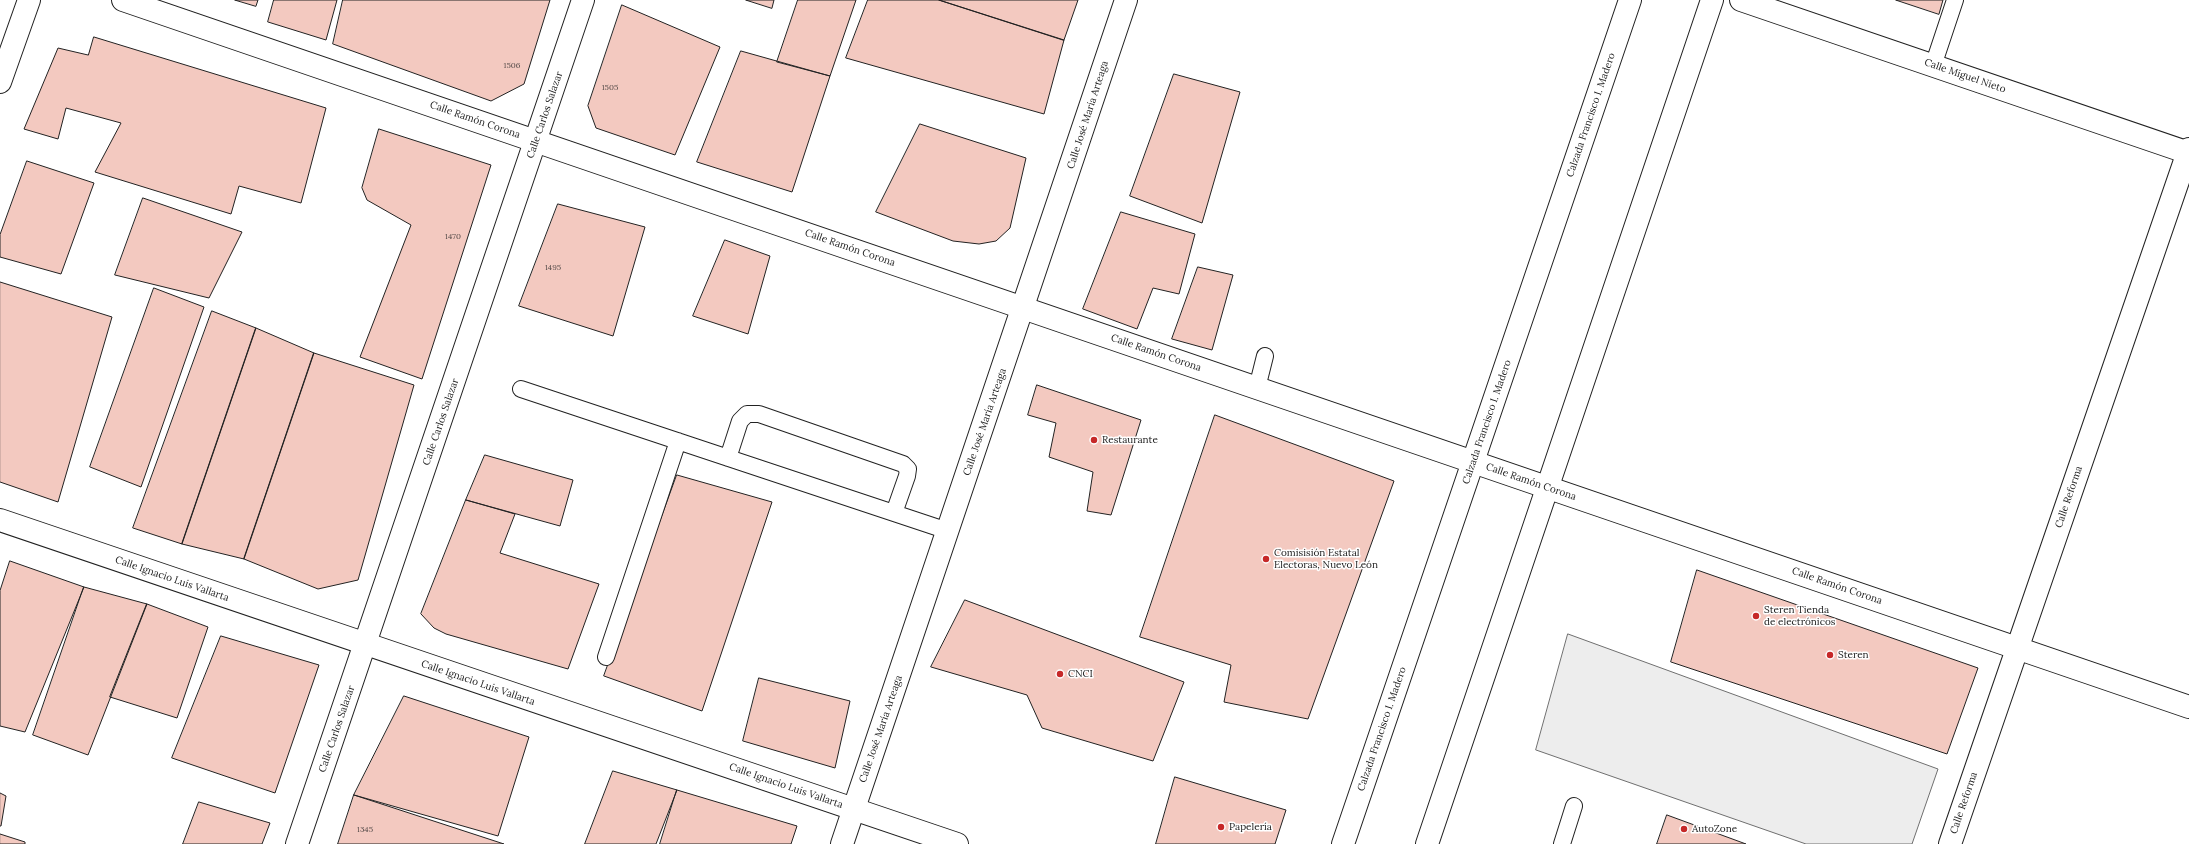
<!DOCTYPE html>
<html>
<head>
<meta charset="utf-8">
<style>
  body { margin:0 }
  canvas { display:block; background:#fff }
</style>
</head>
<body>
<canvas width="2189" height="844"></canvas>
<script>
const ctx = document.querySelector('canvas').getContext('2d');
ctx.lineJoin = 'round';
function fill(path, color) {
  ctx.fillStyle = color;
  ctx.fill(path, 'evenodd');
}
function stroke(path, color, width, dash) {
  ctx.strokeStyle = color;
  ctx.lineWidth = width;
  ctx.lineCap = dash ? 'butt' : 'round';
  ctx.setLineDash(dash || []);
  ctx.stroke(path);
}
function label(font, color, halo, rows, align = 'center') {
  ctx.font = font + ' Lora,serif';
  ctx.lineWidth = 3;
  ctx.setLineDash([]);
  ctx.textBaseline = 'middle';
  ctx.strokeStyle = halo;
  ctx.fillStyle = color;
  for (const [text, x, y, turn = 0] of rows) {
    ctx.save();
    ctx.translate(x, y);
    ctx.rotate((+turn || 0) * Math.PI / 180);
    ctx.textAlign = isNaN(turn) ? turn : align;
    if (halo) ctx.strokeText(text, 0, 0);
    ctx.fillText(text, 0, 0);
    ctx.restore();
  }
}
const parking = new Path2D(`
  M 1568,634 L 1938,769 L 1912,844 L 1806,844 L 1536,750 Z`);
fill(parking, '#ededed');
stroke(parking, '#6f6f6f', 1);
const building = new Path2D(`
  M 235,0 L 258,0 L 256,6 Z
  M 274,0 L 337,0 L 326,40 L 268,22 Z
  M 343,0 L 550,0 L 524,84 L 491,101 L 333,44 Z
  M 746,0 L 774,0 L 772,8 Z
  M 798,0 L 856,0 L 830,76 L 777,62 Z
  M 868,0 L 939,0 L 1064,40 L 1044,114 L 846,58 Z
  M 939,0 L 1078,0 L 1064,40 Z
  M 1896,0 L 1943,0 L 1939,14 Z
  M 622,5 L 720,47 L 675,155 L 596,128 L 588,106 Z
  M 94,37 L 326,108 L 301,203 L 239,186 L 231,214 L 95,172 L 121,123 L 66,108 L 58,139 L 24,129 L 58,48 L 88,55 Z
  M 741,51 L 830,76 L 792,192 L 697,162 Z
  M 1174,74 L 1240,92 L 1202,223 L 1130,196 Z
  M 920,124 L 1026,158 L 1010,228 L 996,241 L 979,244 L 953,241 L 876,212 Z
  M 379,129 L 491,165 L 422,379 L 360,357 L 411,225 L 367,200 L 362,188 Z
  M 27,161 L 94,183 L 61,274 L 0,257 L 0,235 Z
  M 143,198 L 242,232 L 209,298 L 115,275 Z
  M 558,204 L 645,227 L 613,336 L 519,306 Z
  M 1121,212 L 1195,234 L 1179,294 L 1153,288 L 1137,329 L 1083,309 Z
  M 725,240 L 770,256 L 748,334 L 693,316 Z
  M 1198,267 L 1233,275 L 1212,350 L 1172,339 Z
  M 0,282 L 112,317 L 58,502 L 0,482 Z
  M 154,288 L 204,307 L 141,487 L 90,467 Z
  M 212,311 L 256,328 L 182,544 L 133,528 Z
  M 256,328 L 314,353 L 244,559 L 182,544 Z
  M 314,353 L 414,385 L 358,580 L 318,589 L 244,559 Z
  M 1037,385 L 1141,420 L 1111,515 L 1087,511 L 1093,472 L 1049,457 L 1056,423 L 1028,415 Z
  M 1215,415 L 1394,481 L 1308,719 L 1224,702 L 1231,665 L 1140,637 Z
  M 485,455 L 573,480 L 560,526 L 466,500 Z
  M 677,475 L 772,502 L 702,711 L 604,676 Z
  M 466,500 L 515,514 L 500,553 L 599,584 L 568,669 L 446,634 L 434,628 L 421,614 Z
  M 10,561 L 84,587 L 25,732 L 0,726 L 0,591 Z
  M 1697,570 L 1978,668 L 1947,754 L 1671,662 Z
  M 84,587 L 147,604 L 88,755 L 33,735 Z
  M 965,600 L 1184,682 L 1153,761 L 1042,728 L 1027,695 L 931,667 Z
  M 147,604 L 208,627 L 177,718 L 110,697 Z
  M 221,636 L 319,665 L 275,793 L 172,758 Z
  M 759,678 L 850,701 L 835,768 L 743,741 Z
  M 404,696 L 529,737 L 498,836 L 354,795 Z
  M 613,771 L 677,790 L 656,844 L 585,844 Z
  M 1175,777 L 1286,810 L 1275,844 L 1156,844 Z
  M 677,790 L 797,826 L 791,844 L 660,844 Z
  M 0,793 L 6,796 L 1,826 L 0,826 Z
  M 354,795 L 504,844 L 338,844 Z
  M 199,802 L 270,823 L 262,844 L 183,844 Z
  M 1667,815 L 1746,844 L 1657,844 Z
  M 0,834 L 25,842 L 25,844 L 0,844 Z`);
fill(building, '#f3c9c0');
stroke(building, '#222', 1);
const lane = new Path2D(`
  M 1933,66 L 1955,0
  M 1257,388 L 1265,356
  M 521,389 L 948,531
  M 728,458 L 740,421 L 747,414 L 759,414 L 903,464 L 908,469 L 907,476 L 894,513
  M 606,657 L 678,441
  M 1562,844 L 1574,806`);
const street = new Path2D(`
  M 123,0 L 2189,707
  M 1741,0 L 2189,153
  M 0,82 L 29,0
  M 0,520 L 957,844`);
const secondary = new Path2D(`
  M 297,844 L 583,0
  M 842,844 L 1126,0
  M 1950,844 L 2189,149`);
const primary = new Path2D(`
  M 1343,844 L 1630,0
  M 1427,844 L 1712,0`);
stroke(lane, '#222', 18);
stroke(street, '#222', 24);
stroke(secondary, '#222', 24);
stroke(primary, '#222', 24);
stroke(lane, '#fff', 16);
stroke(street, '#fff', 22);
stroke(secondary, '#fff', 22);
stroke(primary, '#fff', 22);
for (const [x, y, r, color] of [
  [1094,440,4,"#c62828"],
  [1266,559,4,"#c62828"],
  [1756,616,4,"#c62828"],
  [1830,655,4,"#c62828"],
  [1060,674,4,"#c62828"],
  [1221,827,4,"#c62828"],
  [1684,829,4,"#c62828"]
]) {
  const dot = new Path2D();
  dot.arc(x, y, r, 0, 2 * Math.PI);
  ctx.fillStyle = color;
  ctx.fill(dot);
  stroke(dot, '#fff', 1.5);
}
label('8px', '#564c4a', null, [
  ["1506",512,66],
  ["1505",610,88],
  ["1470",453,237],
  ["1495",553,268],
  ["1345",365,830]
]);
label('10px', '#222', '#fff', [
  ["Calle Miguel Nieto",1965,76,19],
  ["Calle Carlos Salazar",545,115,-71],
  ["Calle José María Arteaga",1088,115,-72],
  ["Calzada Francisco I. Madero",1591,115,-71],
  ["Calle Ramón Corona",475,120,19],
  ["Calle Ramón Corona",850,248,19],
  ["Calle Ramón Corona",1156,353,19],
  ["Calle Carlos Salazar",441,422,-71],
  ["Calle José María Arteaga",985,422,-71],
  ["Calzada Francisco I. Madero",1487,422,-71],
  ["Calle Ramón Corona",1531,482,19],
  ["Calle Reforma",2069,497,-71],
  ["Calle Ignacio Luis Vallarta",172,579,19],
  ["Calle Ramón Corona",1837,586,19],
  ["Calle Ignacio Luis Vallarta",478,683,19],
  ["Calle Carlos Salazar",337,729,-71],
  ["Calle José María Arteaga",881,729,-71],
  ["Calzada Francisco I. Madero",1382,729,-71],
  ["Calle Ignacio Luis Vallarta",786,786,19],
  ["Calle Reforma",1964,803,-71]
]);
label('10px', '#222', '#fff', [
  ["Restaurante",1102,440],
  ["Comisisión Estatal",1274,553],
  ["Electoras, Nuevo León",1274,565],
  ["Steren Tienda",1764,610],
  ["de electrónicos",1764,622],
  ["Steren",1838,655],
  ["CNCI",1068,674],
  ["Papelería",1229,827],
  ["AutoZone",1692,829]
], 'left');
</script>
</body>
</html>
